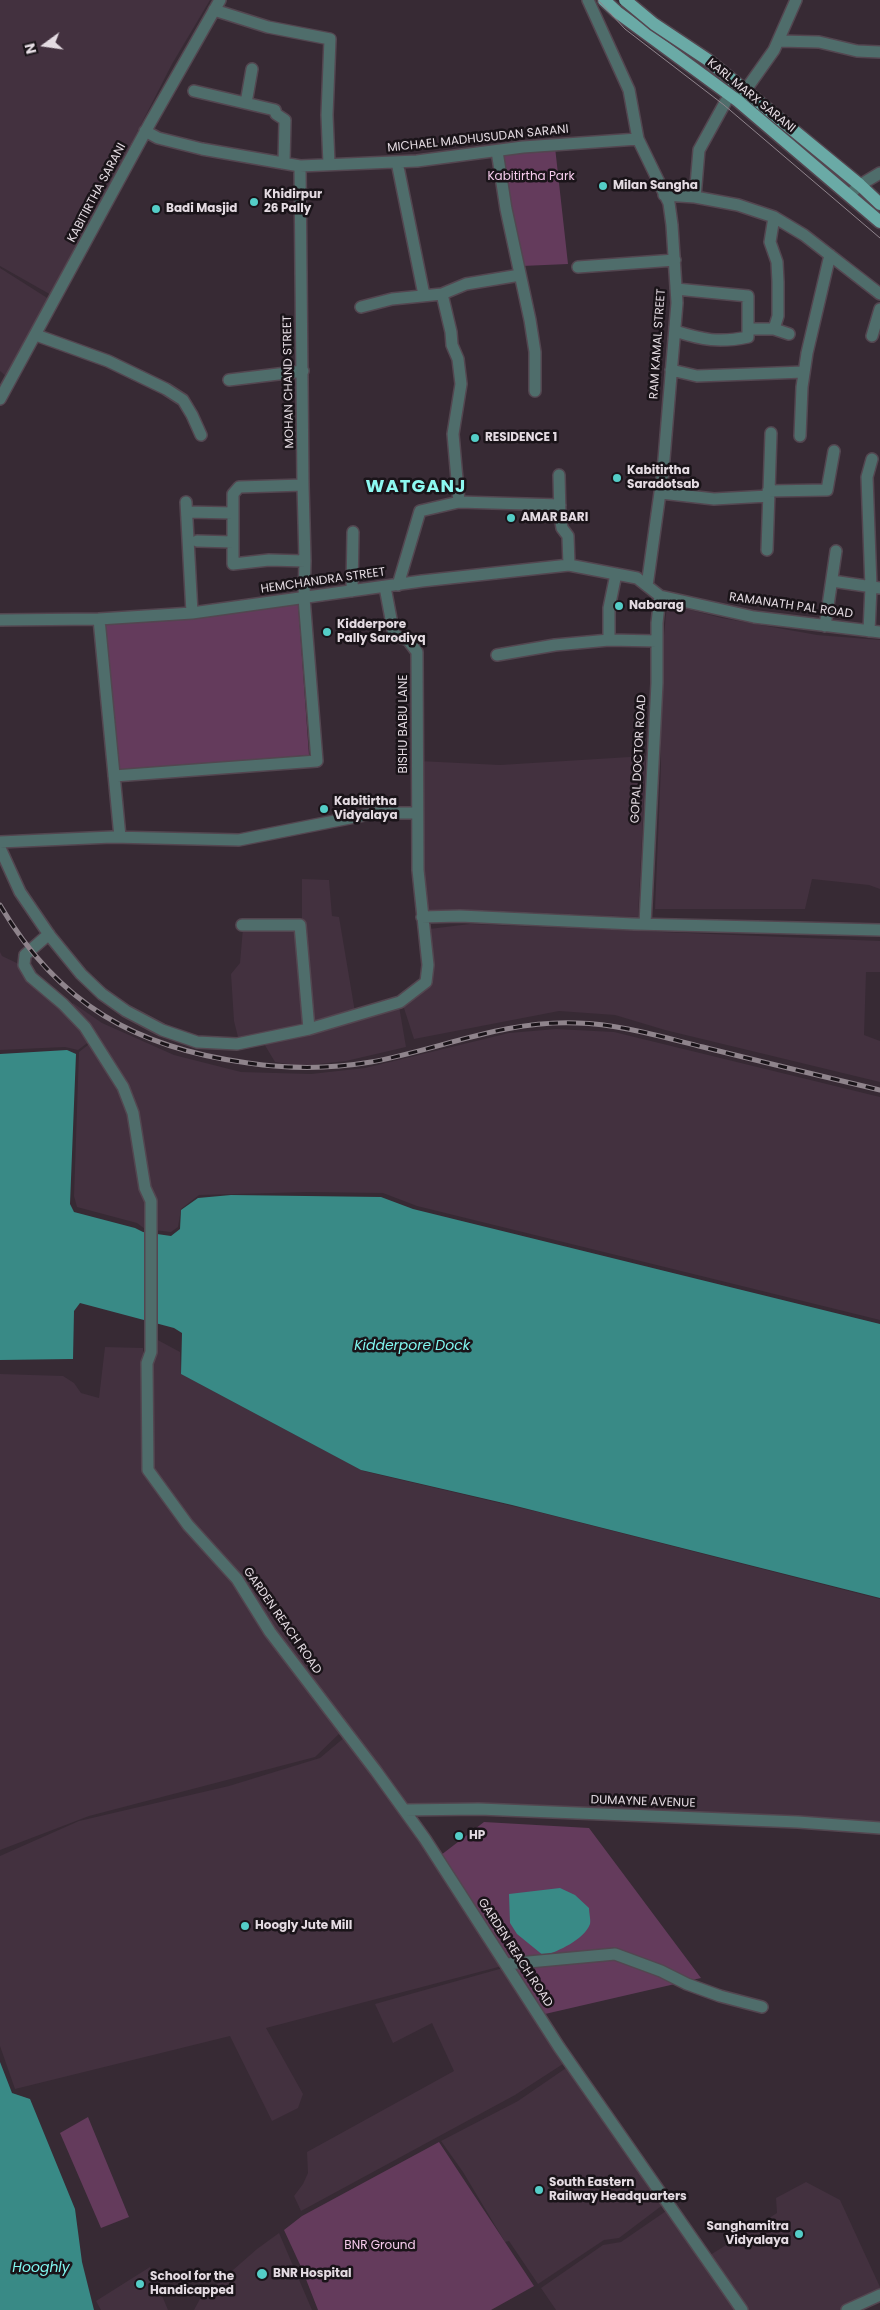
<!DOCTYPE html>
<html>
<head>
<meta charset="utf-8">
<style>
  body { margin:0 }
  #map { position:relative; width:880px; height:2310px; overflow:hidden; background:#372a34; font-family:Poppins,sans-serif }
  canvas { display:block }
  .north { position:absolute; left:20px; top:20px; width:50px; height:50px; -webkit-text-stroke:4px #1a1419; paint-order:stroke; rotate:256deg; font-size:14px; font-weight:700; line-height:20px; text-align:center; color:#e4dbe2 }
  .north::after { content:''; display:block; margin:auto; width:18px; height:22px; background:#e4dbe2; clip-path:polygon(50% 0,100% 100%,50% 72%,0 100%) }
</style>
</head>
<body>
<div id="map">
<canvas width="880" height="2310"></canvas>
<div class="north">N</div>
</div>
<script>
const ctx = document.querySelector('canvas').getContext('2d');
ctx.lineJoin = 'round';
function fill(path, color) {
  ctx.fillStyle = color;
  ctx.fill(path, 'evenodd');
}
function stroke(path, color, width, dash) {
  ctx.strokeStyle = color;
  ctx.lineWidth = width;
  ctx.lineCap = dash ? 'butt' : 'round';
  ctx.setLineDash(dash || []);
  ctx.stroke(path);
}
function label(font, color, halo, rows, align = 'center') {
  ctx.font = font + ' Poppins,sans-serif';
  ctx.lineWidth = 5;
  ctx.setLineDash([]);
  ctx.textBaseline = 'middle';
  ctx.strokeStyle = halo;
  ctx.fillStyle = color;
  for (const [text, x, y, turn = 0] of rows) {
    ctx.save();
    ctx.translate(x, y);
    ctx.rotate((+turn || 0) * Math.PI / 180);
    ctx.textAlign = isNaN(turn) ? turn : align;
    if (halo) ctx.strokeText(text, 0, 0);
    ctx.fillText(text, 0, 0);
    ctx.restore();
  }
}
fill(new Path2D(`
  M 0,0 L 210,0 L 172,64 L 53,296 L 0,266 Z
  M 0,268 L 52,301 L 8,378 L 0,371 Z
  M 667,604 L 722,618 L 817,635 L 880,640 L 880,889 L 869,885 L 812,879 L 805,909 L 655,909 L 661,766 L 661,666 Z
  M 646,756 L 638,917 L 477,910 L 425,914 L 419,761 L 500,765 Z
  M 302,879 L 329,880 L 332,916 L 339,917 L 356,1018 L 399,1006 L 406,1047 L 346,1061 L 300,1066 L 275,1062 L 260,1037 L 239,1041 L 234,1021 L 231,974 L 240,963 L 243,928 L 302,927 Z
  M 470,924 L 880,941 L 880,972 L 866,972 L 864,1035 L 880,1041 L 880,1082 L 665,1030 L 615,1015 L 559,1011 L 414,1039 L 403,1005 L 426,990 L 432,973 L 429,929 Z
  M 0,952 L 2,956 L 21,965 L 62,1007 L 90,1041 L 78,1050 L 65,1047 L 0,1050 Z
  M 73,1003 L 102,1023 L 174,1055 L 241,1072 L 311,1074 L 365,1068 L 509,1033 L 556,1029 L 614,1032 L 880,1097 L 880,1320 L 417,1206 L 383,1193 L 308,1192 L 199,1195 L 181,1209 L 178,1227 L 171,1232 L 145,1229 L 137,1223 L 77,1207 L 74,1196 L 79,1052 L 97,1038 L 70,1008 Z
  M 154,1338 L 180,1352 L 181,1374 L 363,1471 L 538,1512 L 880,1599 L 880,1825 L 404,1807 L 191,1525 L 151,1469 L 149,1360 Z
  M 105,1347 L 143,1348 L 144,1469 L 234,1581 L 342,1731 L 315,1757 L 89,1816 L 0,1850 L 0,1374 L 63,1376 L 74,1383 L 81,1393 L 99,1398 Z
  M 345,1737 L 446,1877 L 502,1966 L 266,2028 L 303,2094 L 298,2108 L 272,2121 L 230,2036 L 15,2089 L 0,2046 L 0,1856 L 79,1821 L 229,1786 L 320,1758 Z
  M 503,1968 L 566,2062 L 515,2095 L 301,2211 L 294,2196 L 303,2184 L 308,2173 L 307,2152 L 454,2071 L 432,2023 L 393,2043 L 375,2004 Z
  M 569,2066 L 664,2204 L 619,2238 L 604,2240 L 538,2284 L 509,2241 L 505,2242 L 463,2172 L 441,2141 L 518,2101 Z
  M 806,2182 L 840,2200 L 880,2287 L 880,2291 L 841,2310 L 746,2310 L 707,2257 L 777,2213 L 776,2198 Z
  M 669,2209 L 738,2310 L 556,2310 L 541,2288 L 603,2245 L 621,2242 Z
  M 279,2233 L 312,2310 L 194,2310 L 200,2299 L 257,2249 Z
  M 150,2267 L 168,2310 L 101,2310 L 96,2301 Z`), '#43313f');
fill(new Path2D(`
  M 555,147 L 568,264 L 522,266 L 499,153 Z
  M 298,602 L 309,755 L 117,772 L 104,624 Z
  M 484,1822 L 589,1828 L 701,1978 L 545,2014 L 441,1855 Z
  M 88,2117 L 129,2217 L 101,2228 L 60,2133 Z
  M 439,2142 L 534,2286 L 491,2310 L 318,2310 L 302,2269 L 284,2230 L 302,2216 Z`), '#643b5c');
fill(new Path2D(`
  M 67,1050 L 76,1054 L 70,1204 L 74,1212 L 135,1228 L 143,1232 L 171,1236 L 180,1229 L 181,1210 L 198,1198 L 231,1195 L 381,1197 L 413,1209 L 880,1324 L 880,1598 L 512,1505 L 361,1470 L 181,1374 L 182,1333 L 174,1328 L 80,1303 L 74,1311 L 73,1359 L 0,1360 L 0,1054 Z
  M 560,1888 L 575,1895 L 589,1908 C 589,1913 591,1920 590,1924 C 584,1940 558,1951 544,1956 L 517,1934 L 510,1923 L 509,1894 Z
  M 0,2062 L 12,2093 L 30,2099 L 75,2209 L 82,2262 L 94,2310 L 0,2310 Z`), '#398a86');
const minor = new Path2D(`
  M 588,0 L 629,90 L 638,139 L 669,203 L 672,225 L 677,303 L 663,471 L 647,586
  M 214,10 L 268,27 L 330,39 L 327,115 L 329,164
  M 779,41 L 819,42 L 857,51 L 880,52
  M 194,91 L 275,110 L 276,114 L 285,120 L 284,163
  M 740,98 L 774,50 L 796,0
  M 246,103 L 252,69
  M 145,131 L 158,138 L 202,149 L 300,166 L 417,161 L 523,147 L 638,139
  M 497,151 L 506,209 L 530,320 L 535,352 L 535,391
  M 397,162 L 424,295
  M 664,195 L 695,197 L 738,205 L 774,217 L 804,235 L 880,294
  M 849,195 L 860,185 L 880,173
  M 695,197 L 699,150 L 726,101
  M 578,267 L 675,260
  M 442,294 L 466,284 L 520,275
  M 361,307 L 392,299 L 442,294 L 451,332 L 452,345 L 458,359 L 461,384 L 453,434 L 459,502
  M 748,329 L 774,329 L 789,334
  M 774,329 L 778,316 L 778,282 L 777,262 L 770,242 L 774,217
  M 675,331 C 703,340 719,343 748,337 L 748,296 L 676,289
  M 36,335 L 108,361 L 166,389 L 183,400 L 192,415 L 201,435
  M 872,336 L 880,309
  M 671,370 L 697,376 L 804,372
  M 229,380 L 303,371
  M 0,399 L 150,123 L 220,0
  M 800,436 L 802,387 L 807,353 L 830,255
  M 559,475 L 560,516 L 562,528 L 568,536 L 569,565
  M 303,485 L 239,487 L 233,494 L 233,564 L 269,560 L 305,561
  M 768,491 L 827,490 L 834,451
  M 661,493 L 714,499 L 768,496
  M 186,502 L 192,613
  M 187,512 L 233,513
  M 197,541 L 233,542
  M 767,550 L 771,433
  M 832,581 L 880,588
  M 398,585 L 420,511 L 459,502 L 560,505
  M 352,591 L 353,532
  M 99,619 L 120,837
  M 0,620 L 99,619 L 192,613 L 422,581 L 569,565 L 637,578 L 660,596 L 754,617 L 880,632
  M 825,626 L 836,551
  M 869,631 L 871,587 L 867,477 L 872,459
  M 609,640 L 609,608 L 616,574
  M 497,655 L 555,645 L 609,640 L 657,641
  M 114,776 L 317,761 L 304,598 L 305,561 L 303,485 L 300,166
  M 0,842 L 112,837 L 239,840 L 375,813 L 417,813
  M 0,848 L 20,892 L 50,936 L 81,974 L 102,994 L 126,1011 L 162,1030 L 197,1042 L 237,1044 L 309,1029 L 400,1002 L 426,982 L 428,965 L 418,870 L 417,652 L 408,640 L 394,635 L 385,587
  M 422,917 L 460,916 L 634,924 L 880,930
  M 645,924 L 657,683 L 657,623 L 660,596
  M 242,925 L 300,925 L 309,1029
  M 49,934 L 25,955 L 24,965 L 31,977 L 63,1004 L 85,1027 L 123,1087 L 133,1113 L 145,1188 L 151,1201 L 151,1352 L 147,1363 L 148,1470 L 188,1525 L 237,1579 L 270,1632 L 376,1771 L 425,1839 L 559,2047 L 742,2310
  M 404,1810 L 479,1809 L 798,1822 L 880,1828
  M 507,1964 L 615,1954 L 661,1971 L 687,1984 L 720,1996 L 762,2007
  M 847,2310 L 880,2295`);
const major = new Path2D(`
  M 604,0 L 617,12 L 738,101 L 880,222
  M 708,60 L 860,185 L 880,204`);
stroke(minor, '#534650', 14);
stroke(major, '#534650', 15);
stroke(minor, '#4f6d6b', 11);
stroke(major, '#6aaaa6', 12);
stroke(new Path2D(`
  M 598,0 L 625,29 L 724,105 L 880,238`), '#8f848c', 1);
const rail = new Path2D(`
  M 0,905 C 58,1004 136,1048 248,1063 C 289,1069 330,1069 371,1062 C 441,1049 504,1020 577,1023 C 620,1024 662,1037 703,1047 C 762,1062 821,1076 880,1090`);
stroke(rail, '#8f848c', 5);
stroke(rail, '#1a1419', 3, [9]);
const majorBridge = new Path2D(`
  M 625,0 L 654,24 L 708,60`);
stroke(majorBridge, '#534650', 15, []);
stroke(majorBridge, '#6aaaa6', 12);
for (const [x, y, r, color] of [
  [603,186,5,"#54cdc7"],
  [254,202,5,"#54cdc7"],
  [156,209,5,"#54cdc7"],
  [475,438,5,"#54cdc7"],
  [617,478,5,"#54cdc7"],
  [511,518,5,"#54cdc7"],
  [619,606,5,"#54cdc7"],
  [327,632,5,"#54cdc7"],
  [324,809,5,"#54cdc7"],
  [459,1836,5,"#54cdc7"],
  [245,1926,5,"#54cdc7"],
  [539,2190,5,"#54cdc7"],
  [799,2234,5,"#54cdc7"],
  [262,2274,6,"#54cdc7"],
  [140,2284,5,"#54cdc7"]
]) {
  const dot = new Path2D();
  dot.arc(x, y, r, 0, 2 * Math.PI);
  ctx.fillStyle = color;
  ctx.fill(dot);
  stroke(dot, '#1a1419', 2);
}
label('12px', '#e4dbe2', '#1a1419', [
  ["KARL MARX SARANI",751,96,39],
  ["MICHAEL MADHUSUDAN SARANI",478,139,-6],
  ["KABITIRTHA SARANI",97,193,-62],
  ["RAM KAMAL STREET",658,344,-86],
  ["MOHAN CHAND STREET",289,382,-91],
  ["HEMCHANDRA STREET",323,581,-8],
  ["RAMANATH PAL ROAD",791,606,8],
  ["BISHU BABU LANE",404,724,-90],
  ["GOPAL DOCTOR ROAD",639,759,-87],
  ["GARDEN REACH ROAD",282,1621,55],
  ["DUMAYNE AVENUE",643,1802,2],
  ["GARDEN REACH ROAD",515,1953,57]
]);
label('12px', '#f7cced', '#1a1419', [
  ["Kabitirtha Park",531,177],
  ["BNR Ground",380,2246]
]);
label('bold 12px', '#e4dbe2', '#1a1419', [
  ["Milan Sangha",613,186],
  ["Khidirpur",264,195],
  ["26 Pally",264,209],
  ["Badi Masjid",166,209],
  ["RESIDENCE 1",485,438],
  ["Kabitirtha",627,471],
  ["Saradotsab",627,485],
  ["AMAR BARI",521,518],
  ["Nabarag",629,606],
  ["Kidderpore",337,625],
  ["Pally Sarodiyq",337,639],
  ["Kabitirtha",334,802],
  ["Vidyalaya",334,816],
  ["HP",469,1836],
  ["Hoogly Jute Mill",255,1926],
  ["South Eastern",549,2183],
  ["Railway Headquarters",549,2197],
  ["Sanghamitra",789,2227,"right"],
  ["Vidyalaya",789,2241,"right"],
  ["BNR Hospital",273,2274],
  ["School for the",150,2277],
  ["Handicapped",150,2291]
], 'left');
label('italic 14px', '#81f7f0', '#1a1419', [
  ["Kidderpore Dock",412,1346],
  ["Hooghly",41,2268]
]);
ctx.letterSpacing = '1px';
label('bold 18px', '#8df8f1', '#1a1419', [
  ["WATGANJ",416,487]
]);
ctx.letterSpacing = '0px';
</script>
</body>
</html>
